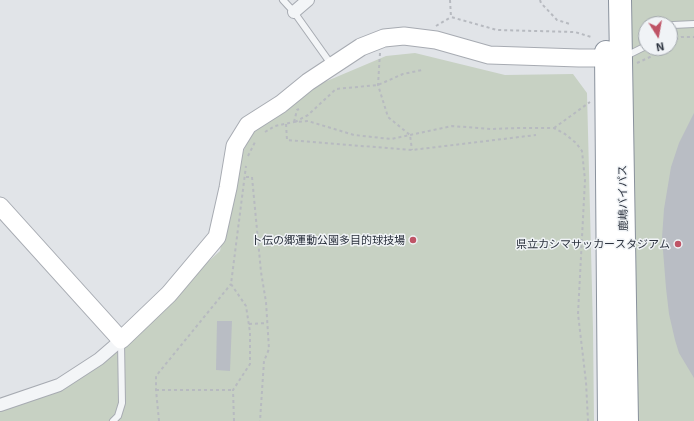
<!DOCTYPE html>
<html>
<head>
<meta charset="utf-8">
<style>
  body { margin:0 }
  #map { position:relative; width:694px; height:421px; overflow:hidden; background:#e1e4e8; font-family:"Exo 2",sans-serif }
  canvas { display:block }
  .north { position:absolute; left:638px; top:16px; width:40px; height:40px; box-sizing:border-box; background:#f0f3f6; border:1px solid #a1a6ac; border-radius:50%; rotate:169deg; font-size:11px; font-weight:700; line-height:16px; text-align:center; color:#2b323e }
  .north::after { content:''; display:block; margin:auto; width:14px; height:18px; background:#bf5466; clip-path:polygon(50% 0,100% 100%,50% 72%,0 100%) }
</style>
</head>
<body>
<div id="map">
<canvas width="694" height="421"></canvas>
<div class="north">N</div>
</div>
<script>
const ctx = document.querySelector('canvas').getContext('2d');
ctx.lineJoin = 'round';
function fill(path, color) {
  ctx.fillStyle = color;
  ctx.fill(path, 'evenodd');
}
function stroke(path, color, width, dash) {
  ctx.strokeStyle = color;
  ctx.lineWidth = width;
  ctx.lineCap = dash ? 'butt' : 'round';
  ctx.setLineDash(dash || []);
  ctx.stroke(path);
}
function label(font, color, halo, rows, align = 'center') {
  ctx.font = font + ' "Exo 2","Noto Sans JP",sans-serif';
  ctx.lineWidth = 3;
  ctx.setLineDash([]);
  ctx.textBaseline = 'middle';
  ctx.strokeStyle = halo;
  ctx.fillStyle = color;
  for (const [text, x, y, turn = 0] of rows) {
    ctx.save();
    ctx.translate(x, y);
    ctx.rotate((+turn || 0) * Math.PI / 180);
    ctx.textAlign = isNaN(turn) ? turn : align;
    if (halo) ctx.strokeText(text, 0, 0);
    ctx.fillText(text, 0, 0);
    ctx.restore();
  }
}
fill(new Path2D(`
  M 630,0 L 694,0 L 694,421 L 636,421 ZM 646,24 L 670,24 L 670,48 L 646,48 Z
  M 415,53 L 505,75 L 573,74 L 587,93 L 593,329 L 594,421 L 0,421 L 0,405 L 59,385 L 99,359 L 220,251 L 238,163 L 252,132 L 308,89 L 386,56 Z`), '#c7d1c3');
fill(new Path2D(`
  M 694,113 L 694,378 L 679,353 L 675,340 L 669,314 L 666,288 L 662,238 L 664,209 L 671,167 L 679,143 Z
  M 217,321 L 232,321 L 230,371 L 216,370 Z`), '#b9bdc4');
const lane = new Path2D(`
  M 283,0 L 294,12 L 331,64
  M 670,27 L 673,25 L 694,24
  M 626,56 L 646,46
  M 113,421 L 118,416 L 122,403 L 121,342`);
const street = new Path2D(`
  M 294,12 L 308,0
  M 0,405 L 59,385 L 99,359 L 121,340`);
const secondary = new Path2D(`
  M 0,206 L 121,340 L 169,294 L 217,237 L 228,188 L 235,146 L 248,125 L 281,104 L 308,82 L 361,47 L 384,38 L 404,36 L 436,40 L 489,55 L 579,58 L 618,58`);
const highway = new Path2D(`
  M 620,0 L 627,421
  M 606,52 L 609,421`);
stroke(lane, '#a7abb2', 8);
stroke(street, '#a7abb2', 14);
stroke(secondary, '#a7abb2', 19);
stroke(highway, '#8a929d', 24);
stroke(new Path2D(`
  M 450,0 L 451,17 L 497,30 L 575,32 L 591,37
  M 540,0 L 541,3 L 557,20 L 570,24
  M 436,26 L 451,17
  M 670,42 L 681,37 L 694,37
  M 380,53 L 378,85 L 388,117 L 410,135 L 412,150
  M 637,63 L 650,57 L 661,48
  M 294,122 L 297,110 L 299,109
  M 295,122 L 308,115 L 336,89 L 378,85 L 403,74 L 422,70
  M 286,124 L 287,140 L 412,150 L 536,135
  M 554,128 L 590,102
  M 265,132 L 275,126 L 294,122 L 308,121 L 354,135 L 391,139 L 452,126 L 491,129 L 518,128 L 554,128 L 565,134 L 576,143 L 582,151 L 585,180 L 578,314 L 586,382 L 588,421
  M 248,156 L 255,142
  M 246,177 L 252,177 L 261,272 L 266,302 L 269,349 L 264,361 L 260,421
  M 249,324 L 267,323
  M 156,390 L 233,390
  M 159,421 L 156,390 L 156,376 L 231,284
  M 234,421 L 233,390 L 250,364 L 250,332 L 246,306 L 231,284 L 246,166`), '#b7bac0', 2, [3, 3]);
stroke(lane, '#f3f5f7', 6);
stroke(street, '#f3f5f7', 12);
stroke(secondary, '#fff', 17);
stroke(highway, '#fff', 22);
for (const [x, y, r, color] of [
  [413,240,4,"#bf5466"],
  [678,244,4,"#bf5466"]
]) {
  const dot = new Path2D();
  dot.arc(x, y, r, 0, 2 * Math.PI);
  ctx.fillStyle = color;
  ctx.fill(dot);
  stroke(dot, '#f0f3f6', 1.5);
}
label('11px', '#2b323e', '#f0f3f6', [
  ["鹿嶋バイパス",623,198,-91]
]);
label('11px', '#2b323e', '#f0f3f6', [
  ["卜伝の郷運動公園多目的球技場",405,240],
  ["県立カシマサッカースタジアム",670,244]
], 'right');
</script>
</body>
</html>
